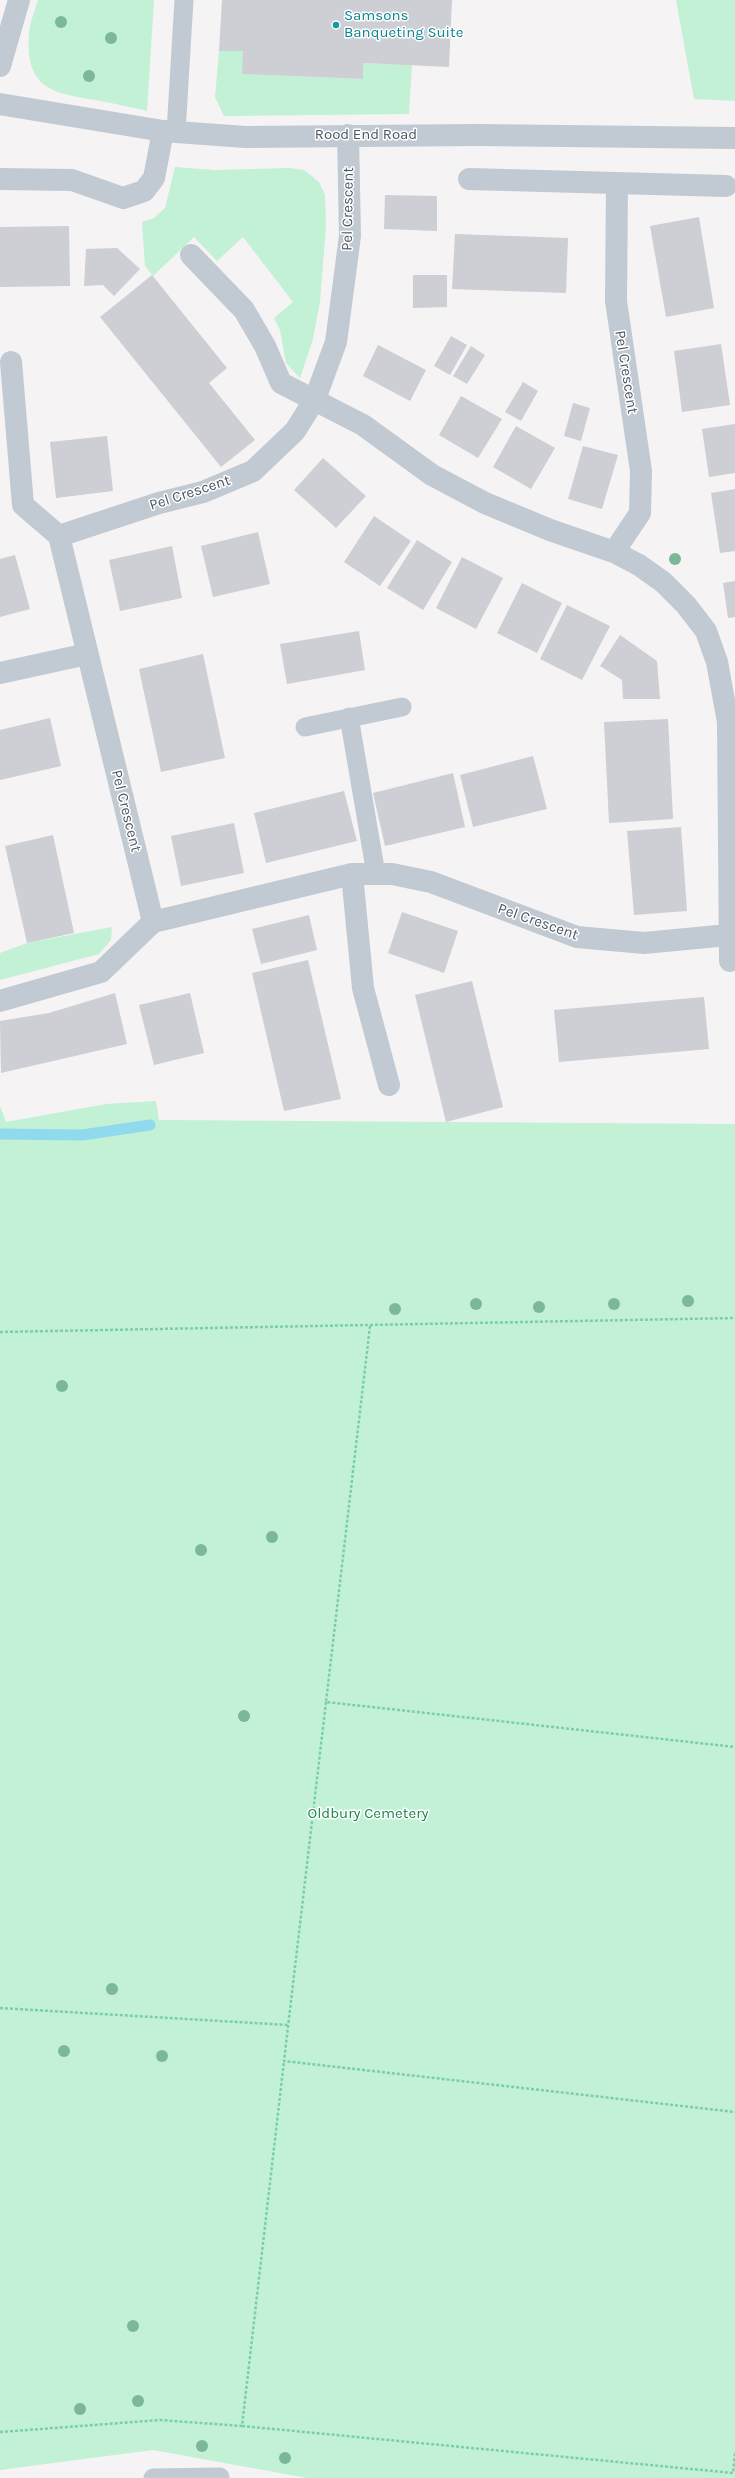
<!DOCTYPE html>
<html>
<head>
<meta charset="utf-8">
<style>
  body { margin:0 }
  canvas { display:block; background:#f5f3f3 }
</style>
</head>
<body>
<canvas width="735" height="2478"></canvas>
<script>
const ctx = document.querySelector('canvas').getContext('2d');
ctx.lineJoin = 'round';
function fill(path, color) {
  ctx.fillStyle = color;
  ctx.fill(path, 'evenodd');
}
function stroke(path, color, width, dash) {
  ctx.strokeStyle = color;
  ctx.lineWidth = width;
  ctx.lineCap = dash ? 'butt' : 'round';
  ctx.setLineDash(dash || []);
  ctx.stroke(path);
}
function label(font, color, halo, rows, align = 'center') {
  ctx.font = font + ' Karla,sans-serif';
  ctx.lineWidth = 3;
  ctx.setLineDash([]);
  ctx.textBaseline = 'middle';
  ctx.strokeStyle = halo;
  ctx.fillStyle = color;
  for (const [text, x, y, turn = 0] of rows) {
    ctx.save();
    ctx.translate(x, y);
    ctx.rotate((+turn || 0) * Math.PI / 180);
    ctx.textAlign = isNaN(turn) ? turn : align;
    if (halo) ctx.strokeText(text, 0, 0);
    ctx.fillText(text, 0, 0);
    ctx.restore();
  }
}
fill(new Path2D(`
  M 38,0 L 154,0 L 147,111 C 130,107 113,103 95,100 C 50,93 25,87 29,33 C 30,22 35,10 38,0 Z
  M 676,0 L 735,0 L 735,101 L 694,99 Z
  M 219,51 L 243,51 L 243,74 L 362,79 L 363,63 L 412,65 L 409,114 L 224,116 L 215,97 Z
  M 175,167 L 216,170 L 289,168 L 304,170 L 319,182 L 325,195 L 326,226 L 320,302 L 313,339 L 300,378 L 286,363 L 280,330 L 274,318 L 293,302 L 243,237 L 217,261 L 194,237 L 153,276 L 145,266 L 142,222 L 154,218 L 165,208 Z
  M 112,927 L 111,940 L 99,954 L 0,980 L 0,953 L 27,943 Z
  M 156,1101 L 159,1120 L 735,1124 L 735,2478 L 307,2478 L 153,2450 L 0,2470 L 0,1106 L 6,1122 L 106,1104 Z`), '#c3f1d5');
stroke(new Path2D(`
  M 0,1134 L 82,1135 L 150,1125`), '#90daee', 11);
fill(new Path2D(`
  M 222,0 L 452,0 L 449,67 L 363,63 L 363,79 L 242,74 L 243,51 L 219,51 Z
  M 385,195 L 437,196 L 437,231 L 384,229 Z
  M 699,217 L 714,308 L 666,317 L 650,226 Z
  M 69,226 L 70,286 L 0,287 L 0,227 Z
  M 455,234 L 568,238 L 566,293 L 452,289 Z
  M 117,248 L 140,269 L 114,296 L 103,285 L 84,286 L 86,249 Z
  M 152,275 L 227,368 L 209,383 L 255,440 L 221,467 L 100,317 Z
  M 413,275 L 447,275 L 447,307 L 413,308 Z
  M 451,336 L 467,345 L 450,375 L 434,366 Z
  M 721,344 L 730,405 L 682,412 L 674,351 Z
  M 378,345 L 426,370 L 410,401 L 363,376 Z
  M 471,346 L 485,355 L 467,384 L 453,376 Z
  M 523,382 L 538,391 L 521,421 L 505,412 Z
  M 461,396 L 502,419 L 478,458 L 439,435 Z
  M 573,403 L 590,408 L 581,441 L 564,436 Z
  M 735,424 L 735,473 L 709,477 L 702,429 Z
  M 516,426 L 555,448 L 531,489 L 493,467 Z
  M 107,436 L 113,491 L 56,498 L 50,442 Z
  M 583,446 L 618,455 L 602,509 L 568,499 Z
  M 323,458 L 366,496 L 336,528 L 294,490 Z
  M 735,489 L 735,551 L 720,553 L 711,493 Z
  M 374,516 L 411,541 L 380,586 L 344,562 Z
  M 258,532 L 270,584 L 213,597 L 201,546 Z
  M 417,540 L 452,562 L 423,610 L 387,588 Z
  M 172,546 L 182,598 L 120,611 L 109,560 Z
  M 15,555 L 30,609 L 0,617 L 0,559 Z
  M 462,557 L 503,578 L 476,629 L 436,608 Z
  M 735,581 L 735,617 L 728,618 L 723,583 Z
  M 522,583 L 562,603 L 537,653 L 497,633 Z
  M 567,605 L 610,626 L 582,680 L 540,659 Z
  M 359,631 L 365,670 L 287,684 L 280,644 Z
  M 620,635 L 657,661 L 660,699 L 623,699 L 622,680 L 600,666 Z
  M 203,654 L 225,758 L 161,772 L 139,669 Z
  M 50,718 L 61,766 L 0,780 L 0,730 Z
  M 668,719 L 673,819 L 609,823 L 604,722 Z
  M 533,756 L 547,809 L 473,827 L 460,775 Z
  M 453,773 L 465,827 L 385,846 L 373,793 Z
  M 344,791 L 357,841 L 266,863 L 254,813 Z
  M 234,823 L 244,873 L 181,886 L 171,836 Z
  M 681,827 L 687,911 L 634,915 L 627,831 Z
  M 53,835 L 74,933 L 27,943 L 5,846 Z
  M 402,912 L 458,931 L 444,973 L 388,953 Z
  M 309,915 L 317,950 L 261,964 L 252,929 Z
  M 308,960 L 341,1099 L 284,1111 L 252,973 Z
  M 472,981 L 503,1107 L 446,1122 L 415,995 Z
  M 115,993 L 127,1044 L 1,1073 L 0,1021 L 49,1013 Z
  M 190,993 L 204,1053 L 154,1065 L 139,1005 Z
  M 704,997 L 709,1049 L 559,1062 L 554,1010 Z`), '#cdcfd5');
stroke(new Path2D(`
  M 370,1326 L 326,1702 L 735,1747
  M 0,1332 L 735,1318
  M 326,1702 L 284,2061 L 735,2112
  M 0,2008 L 288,2025
  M 242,2426 L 733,2473 L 735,2453
  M 0,2432 L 160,2420 L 242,2426 L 284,2061`), '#7ad0a6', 2.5, [3, 2]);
stroke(new Path2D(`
  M 176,132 L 184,0
  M 349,717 L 376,874
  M 305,727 L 402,707
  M 153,2478 L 220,2477`), '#c1cad2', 19);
stroke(new Path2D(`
  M 0,66 L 19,0
  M 348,135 L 350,236 L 336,342 L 315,399 L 295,431 L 253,471 L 203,492 L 159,503 L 59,536 L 153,922 L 352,874 L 392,874 L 431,882 L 577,937 L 644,943 L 728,935
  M 0,179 L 72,180 L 123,198 L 144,191 L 154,178 L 163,131
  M 469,179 L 726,186
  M 191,255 L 244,310 L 265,346 L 281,383 L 363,425 L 432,475 L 485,503 L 550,530 L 614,552 L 639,565 L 663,582 L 686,605 L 706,631 L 717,662 L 728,722 L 730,961
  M 11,362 L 23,505 L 59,536
  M 614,552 L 640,513 L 641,471 L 616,301 L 617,183
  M 0,673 L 87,654
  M 352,874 L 363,988 L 389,1085
  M 0,1001 L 101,972 L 153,922`), '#c1cad2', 22);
stroke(new Path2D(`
  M 0,104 L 163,131 L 245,137 L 477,135 L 735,138`), '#c1cad2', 22);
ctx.fillStyle = '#7bb799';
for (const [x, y] of [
  [61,22],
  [111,38],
  [89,76],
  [675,559],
  [688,1301],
  [476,1304],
  [614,1304],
  [539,1307],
  [395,1309],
  [62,1386],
  [272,1537],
  [201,1550],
  [244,1716],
  [112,1989],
  [64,2051],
  [162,2056],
  [133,2326],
  [138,2401],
  [80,2409],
  [202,2446],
  [285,2458]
]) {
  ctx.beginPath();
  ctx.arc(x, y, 6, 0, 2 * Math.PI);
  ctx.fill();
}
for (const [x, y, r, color] of [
  [336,25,4,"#0f9aa8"]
]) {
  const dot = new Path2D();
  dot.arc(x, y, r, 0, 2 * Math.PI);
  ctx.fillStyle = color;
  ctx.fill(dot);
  stroke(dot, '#fff', 1.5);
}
label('15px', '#0d838f', '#fff', [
  ["Samsons",344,16],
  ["Banqueting Suite",344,33]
], 'left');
label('15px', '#4a5661', '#fff', [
  ["Rood End Road",366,135],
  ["Pel Crescent",348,209,-89],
  ["Pel Crescent",626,372,81],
  ["Pel Crescent",190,493,-18],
  ["Pel Crescent",126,811,76],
  ["Pel Crescent",538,922,19]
]);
label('15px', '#17864f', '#fff', [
  ["Oldbury Cemetery",368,1814]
]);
</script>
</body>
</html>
